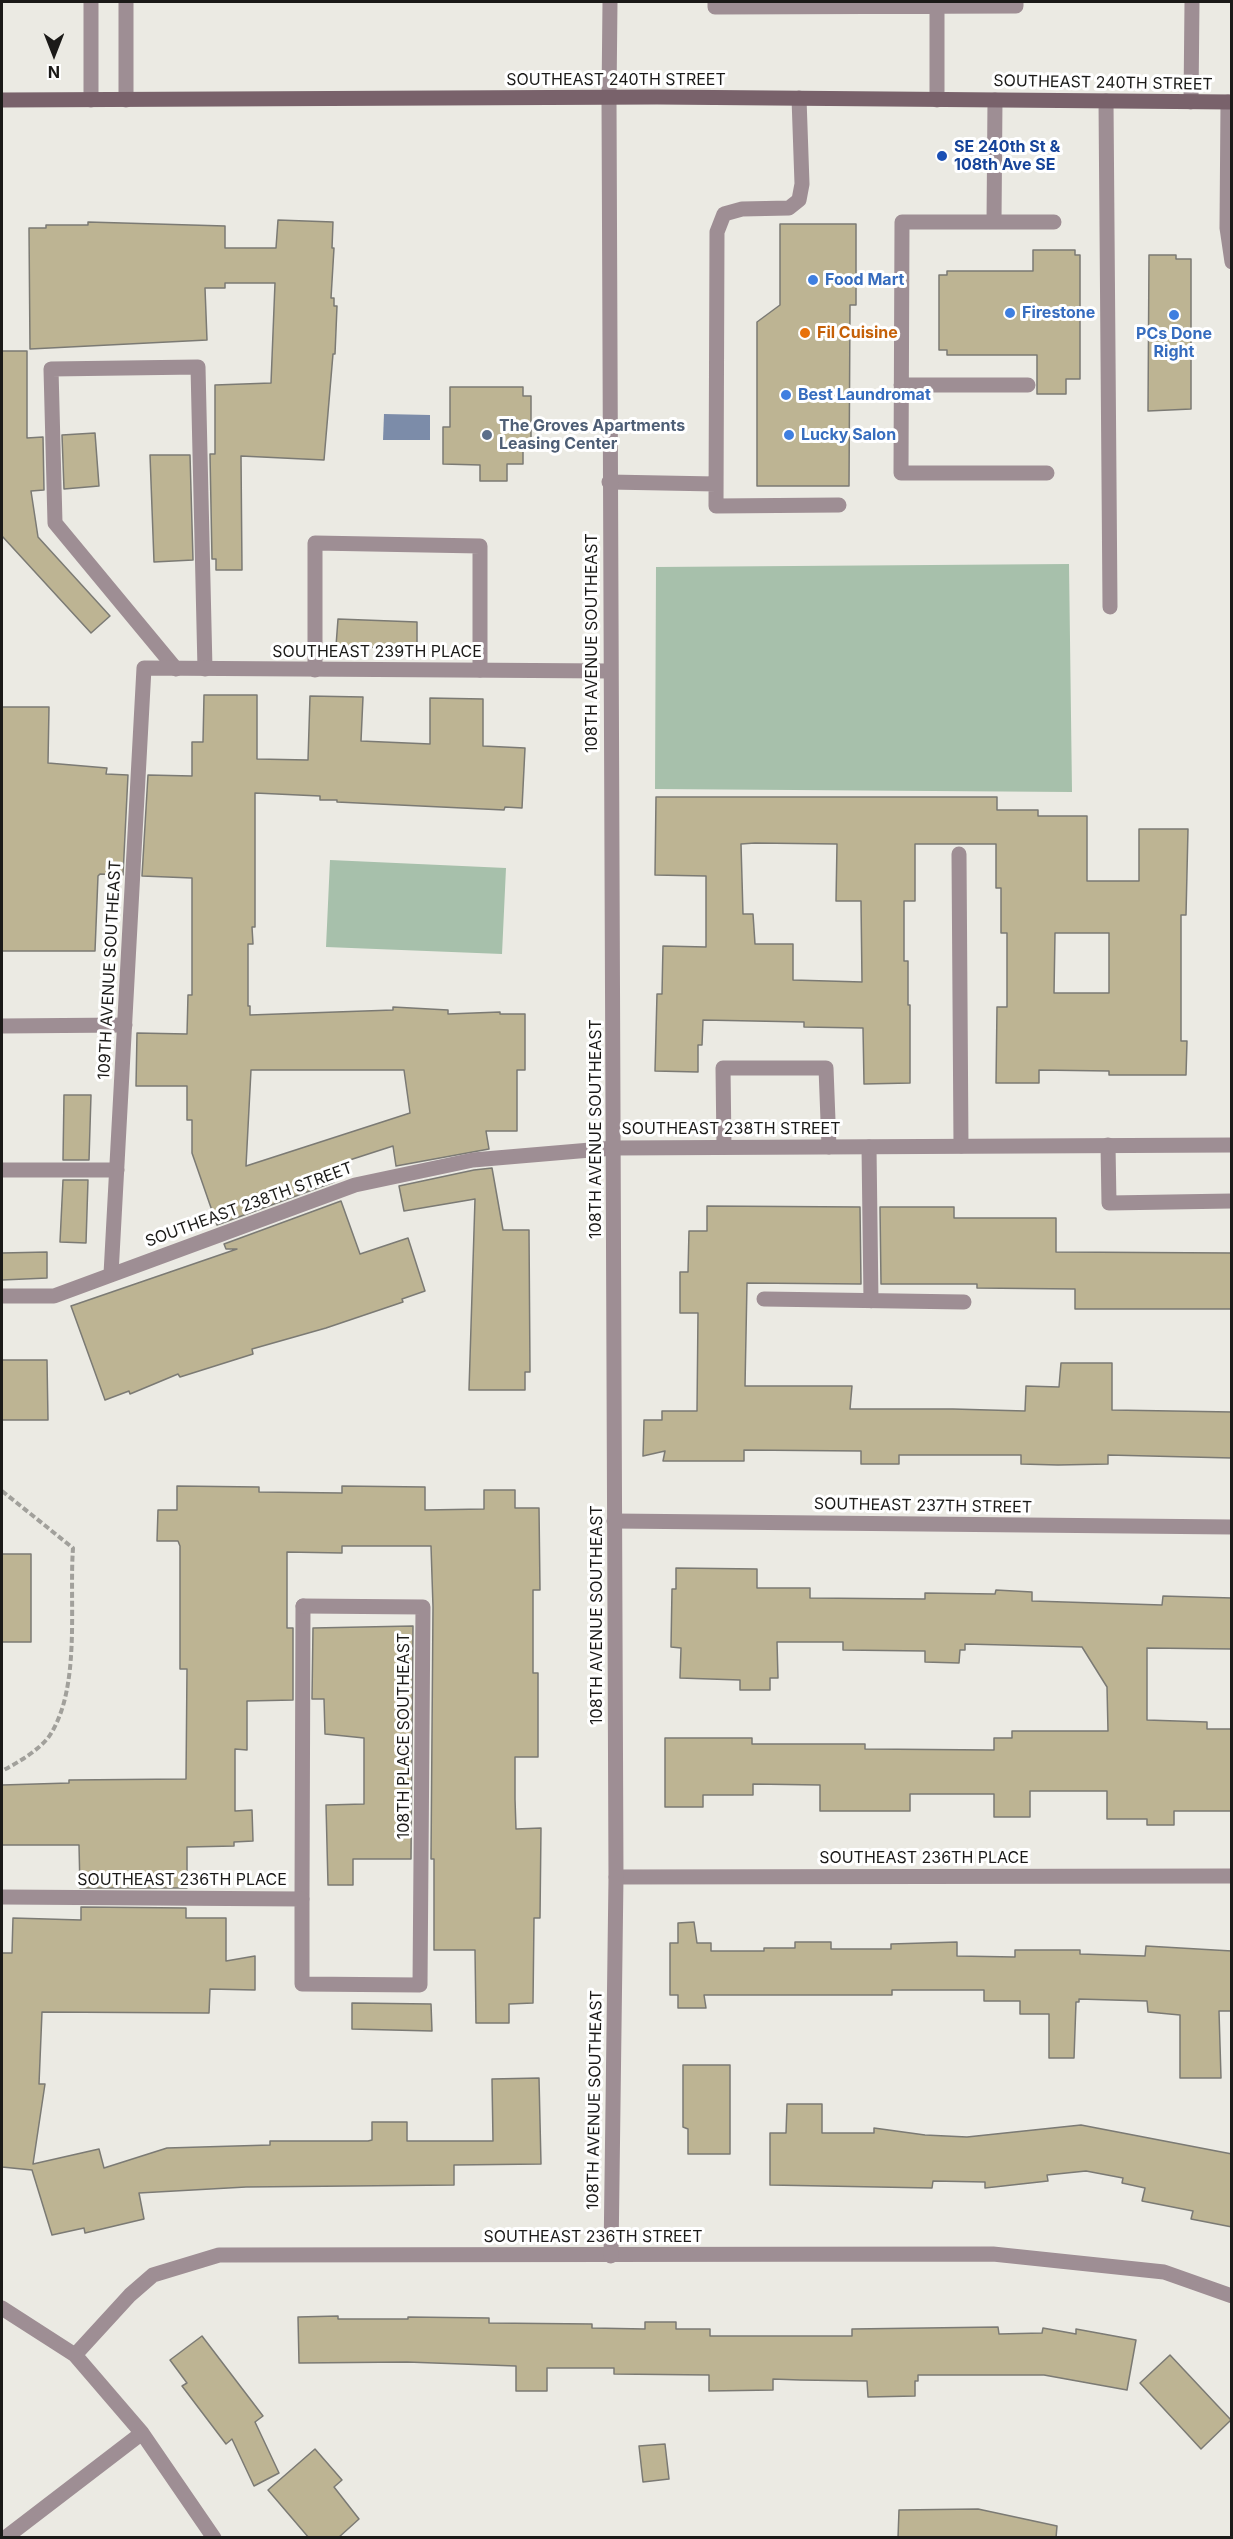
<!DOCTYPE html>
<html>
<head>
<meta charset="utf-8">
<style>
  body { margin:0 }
  #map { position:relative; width:1233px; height:2539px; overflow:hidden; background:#ebeae3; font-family:Inter,sans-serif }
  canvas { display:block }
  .frame { position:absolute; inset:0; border:3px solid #1b1a18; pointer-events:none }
  .north { position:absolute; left:24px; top:24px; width:60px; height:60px; -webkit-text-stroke:4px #fff; paint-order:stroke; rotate:180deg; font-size:16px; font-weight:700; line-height:24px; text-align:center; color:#1b1a18 }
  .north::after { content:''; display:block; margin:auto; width:21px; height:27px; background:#1b1a18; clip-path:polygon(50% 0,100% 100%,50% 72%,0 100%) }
</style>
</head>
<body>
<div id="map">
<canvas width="1233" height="2539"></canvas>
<div class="frame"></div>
<div class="north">N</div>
</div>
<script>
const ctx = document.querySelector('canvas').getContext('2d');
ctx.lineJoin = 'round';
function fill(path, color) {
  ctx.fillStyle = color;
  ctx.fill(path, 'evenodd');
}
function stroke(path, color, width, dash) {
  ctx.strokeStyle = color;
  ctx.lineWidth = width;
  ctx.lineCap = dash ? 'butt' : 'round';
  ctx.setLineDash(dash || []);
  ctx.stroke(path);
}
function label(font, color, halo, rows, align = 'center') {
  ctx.font = font + ' Inter,sans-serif';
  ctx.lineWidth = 6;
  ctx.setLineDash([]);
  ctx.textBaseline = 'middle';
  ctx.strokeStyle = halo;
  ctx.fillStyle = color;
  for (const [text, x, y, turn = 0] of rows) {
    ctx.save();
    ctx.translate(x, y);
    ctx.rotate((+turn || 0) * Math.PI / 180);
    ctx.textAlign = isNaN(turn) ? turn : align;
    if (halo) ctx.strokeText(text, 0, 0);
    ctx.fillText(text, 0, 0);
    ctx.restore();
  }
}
fill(new Path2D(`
  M 1069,564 L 1072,792 L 655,789 L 656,567 Z
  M 330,860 L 506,868 L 502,954 L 326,947 Z`), '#a7c0ab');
fill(new Path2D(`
  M 384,414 L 430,415 L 430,440 L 383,440 Z`), '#7c8ca9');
const building = new Path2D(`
  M 278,220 L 333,222 L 332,248 L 334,248 L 331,298 L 334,298 L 334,306 L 337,306 L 335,354 L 333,354 L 324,460 L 241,456 L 242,570 L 216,570 L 216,559 L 212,559 L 210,454 L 215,454 L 215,385 L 271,383 L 275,283 L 225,283 L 225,288 L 205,288 L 207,340 L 30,349 L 29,228 L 46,228 L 46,225 L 88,225 L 88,222 L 225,226 L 225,248 L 276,248 Z
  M 780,224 L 856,224 L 856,305 L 850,305 L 849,486 L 757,486 L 757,322 L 780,305 Z
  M 1033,250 L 1075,250 L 1075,255 L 1080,255 L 1080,379 L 1066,379 L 1066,394 L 1037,394 L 1037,355 L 947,355 L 947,350 L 939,350 L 939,275 L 947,275 L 947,271 L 1033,271 Z
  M 1149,255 L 1176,255 L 1176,259 L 1191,259 L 1191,409 L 1148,411 Z
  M 2,351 L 27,351 L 27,438 L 43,437 L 44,490 L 31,491 L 38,537 L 110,616 L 91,633 L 2,536 Z
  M 450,387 L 523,387 L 523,396 L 531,396 L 531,442 L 523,442 L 523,464 L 507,464 L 507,481 L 480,481 L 480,465 L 443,464 L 443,427 L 450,427 Z
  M 95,433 L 99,486 L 64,489 L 62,435 Z
  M 150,455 L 190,455 L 193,560 L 154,562 Z
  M 338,619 L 417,622 L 417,649 L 336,646 Z
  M 204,695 L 257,695 L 257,759 L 308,760 L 310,696 L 363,697 L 361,741 L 430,744 L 430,698 L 483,699 L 483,746 L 525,748 L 522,808 L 505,807 L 504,810 L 337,802 L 337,800 L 320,800 L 320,796 L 255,793 L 255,927 L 252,927 L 253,944 L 248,944 L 248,1006 L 250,1006 L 250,1015 L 393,1010 L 393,1007 L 448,1010 L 448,1014 L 500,1012 L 500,1014 L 525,1014 L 525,1070 L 517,1070 L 517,1131 L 486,1131 L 489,1149 L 396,1166 L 393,1146 L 328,1167 L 334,1182 L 217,1225 L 192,1153 L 192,1120 L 187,1120 L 187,1086 L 136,1086 L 137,1033 L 187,1034 L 188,995 L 192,995 L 192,878 L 142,876 L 148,775 L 192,776 L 192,742 L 203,742 ZM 251,1070 L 404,1070 L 410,1113 L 246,1166 Z
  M 2,707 L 49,707 L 48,763 L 107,768 L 106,774 L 128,775 L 123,875 L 100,874 L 98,876 L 95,951 L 2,951 Z
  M 656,797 L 997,797 L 997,810 L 1038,810 L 1038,816 L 1087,816 L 1087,881 L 1139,881 L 1139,829 L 1188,829 L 1186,915 L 1181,915 L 1181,1041 L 1187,1041 L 1186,1075 L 1109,1075 L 1109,1071 L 1039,1070 L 1039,1083 L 996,1083 L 997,1007 L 1007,1007 L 1007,933 L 1001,933 L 1001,888 L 996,888 L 996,844 L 915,844 L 915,901 L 904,901 L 904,961 L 908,961 L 908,1005 L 910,1005 L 910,1083 L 864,1084 L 863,1028 L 804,1027 L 804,1022 L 703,1020 L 702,1045 L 698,1045 L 698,1072 L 655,1071 L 657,994 L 662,994 L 663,946 L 706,947 L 706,876 L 655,875 ZM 755,843 L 837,844 L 836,901 L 861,901 L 862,982 L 793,980 L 793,944 L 755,944 L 753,914 L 743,914 L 741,844 ZM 1055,933 L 1109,933 L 1109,993 L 1054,993 Z
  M 64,1095 L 91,1095 L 89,1160 L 63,1160 Z
  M 492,1168 L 503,1230 L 529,1230 L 530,1372 L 525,1372 L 525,1390 L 469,1390 L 475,1199 L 404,1211 L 399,1186 L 474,1170 Z
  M 63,1180 L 88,1180 L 86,1243 L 60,1242 Z
  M 341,1201 L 360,1254 L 408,1238 L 425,1291 L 402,1299 L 403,1302 L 326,1328 L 252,1349 L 253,1354 L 180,1377 L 178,1374 L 130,1394 L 129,1391 L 105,1400 L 71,1306 L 237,1249 L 226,1249 L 224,1244 Z
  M 707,1206 L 860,1207 L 861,1284 L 747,1283 L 745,1386 L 852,1386 L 850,1409 L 953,1409 L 1025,1411 L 1026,1386 L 1059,1387 L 1061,1363 L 1112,1363 L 1112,1410 L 1232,1412 L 1232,1458 L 1108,1455 L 1108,1464 L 1058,1465 L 1021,1464 L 1021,1455 L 899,1455 L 899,1464 L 861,1464 L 861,1451 L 744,1450 L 744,1461 L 663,1461 L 665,1451 L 643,1456 L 644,1420 L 662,1420 L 662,1411 L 697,1411 L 698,1313 L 680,1313 L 680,1272 L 688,1272 L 689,1231 L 707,1231 Z
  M 880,1207 L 954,1207 L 954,1218 L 1056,1218 L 1056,1252 L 1232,1253 L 1232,1309 L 1075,1309 L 1075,1289 L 977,1288 L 977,1284 L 881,1284 Z
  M 47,1252 L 47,1278 L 2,1280 L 2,1253 Z
  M 2,1360 L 47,1360 L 48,1420 L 2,1420 Z
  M 177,1486 L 259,1487 L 259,1492 L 342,1493 L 342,1486 L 425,1487 L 425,1510 L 484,1509 L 484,1490 L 515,1490 L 515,1508 L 539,1508 L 540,1590 L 533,1590 L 533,1673 L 538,1673 L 538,1757 L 515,1757 L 515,1799 L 516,1829 L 541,1828 L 540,1918 L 534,1918 L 533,2003 L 509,2004 L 509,2023 L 476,2023 L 475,1950 L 434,1950 L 434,1859 L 431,1859 L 433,1607 L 431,1546 L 342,1546 L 342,1553 L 287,1552 L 287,1628 L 293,1628 L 293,1700 L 247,1701 L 247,1750 L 235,1749 L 235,1811 L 252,1810 L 253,1841 L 234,1842 L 234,1846 L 187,1847 L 187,1888 L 80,1888 L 79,1845 L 2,1845 L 2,1785 L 69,1783 L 69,1780 L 186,1779 L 187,1669 L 180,1669 L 180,1546 L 178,1541 L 157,1541 L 158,1510 L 177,1510 Z
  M 2,1554 L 31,1554 L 31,1642 L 2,1642 Z
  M 676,1568 L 757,1569 L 757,1588 L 810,1588 L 810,1598 L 925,1599 L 925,1593 L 995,1594 L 996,1590 L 1032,1592 L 1032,1601 L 1162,1605 L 1163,1596 L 1232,1598 L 1232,1649 L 1147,1648 L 1147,1720 L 1207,1722 L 1207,1729 L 1231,1729 L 1232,1811 L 1174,1811 L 1174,1825 L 1147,1825 L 1147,1819 L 1107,1819 L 1107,1791 L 1030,1791 L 1030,1817 L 994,1817 L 994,1794 L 910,1794 L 910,1811 L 820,1811 L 820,1785 L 753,1784 L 753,1795 L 703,1795 L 703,1807 L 665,1807 L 665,1738 L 752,1738 L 752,1744 L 865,1744 L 865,1749 L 994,1750 L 994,1738 L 1012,1738 L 1012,1731 L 1108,1731 L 1107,1687 L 1082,1647 L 965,1644 L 965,1650 L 960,1650 L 959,1663 L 925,1662 L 925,1651 L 843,1650 L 843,1642 L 777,1642 L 778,1678 L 770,1678 L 770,1690 L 740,1690 L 740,1680 L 680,1678 L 681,1648 L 671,1647 L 672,1589 L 676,1589 Z
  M 413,1626 L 411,1859 L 353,1859 L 353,1885 L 328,1885 L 326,1805 L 364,1804 L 364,1738 L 325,1734 L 324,1699 L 312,1699 L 313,1628 Z
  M 81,1907 L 186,1908 L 186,1918 L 226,1918 L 226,1961 L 255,1956 L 255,1990 L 210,1989 L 209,2013 L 42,2012 L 39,2084 L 45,2084 L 33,2164 L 99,2149 L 104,2168 L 167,2148 L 270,2145 L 270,2141 L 368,2141 L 372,2140 L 372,2122 L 407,2122 L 407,2141 L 493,2141 L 492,2079 L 539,2078 L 541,2164 L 454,2165 L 454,2185 L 246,2187 L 139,2193 L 144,2219 L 85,2233 L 84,2228 L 52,2235 L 32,2170 L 2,2167 L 2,1953 L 12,1953 L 13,1918 L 81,1920 Z
  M 694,1922 L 697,1943 L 711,1943 L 711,1951 L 764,1951 L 764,1948 L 795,1948 L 795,1942 L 831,1942 L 831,1949 L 891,1949 L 891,1944 L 957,1942 L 957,1956 L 1015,1957 L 1015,1950 L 1080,1950 L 1080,1954 L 1145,1956 L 1146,1946 L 1232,1951 L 1232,2011 L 1219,2011 L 1221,2078 L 1180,2078 L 1180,2015 L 1148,2012 L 1147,2001 L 1079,1999 L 1079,2002 L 1076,2002 L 1074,2058 L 1049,2058 L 1049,2014 L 1020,2014 L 1020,2001 L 984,2001 L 984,1990 L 892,1990 L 892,1995 L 704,1995 L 706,2008 L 678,2008 L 678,1995 L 670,1995 L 670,1943 L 678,1943 L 678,1923 Z
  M 352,2003 L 431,2004 L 432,2031 L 352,2029 Z
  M 683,2065 L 730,2065 L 730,2154 L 688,2154 L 688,2129 L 683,2127 Z
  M 787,2104 L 822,2104 L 822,2133 L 874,2133 L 874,2128 L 925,2135 L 967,2137 L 1081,2125 L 1232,2154 L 1232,2227 L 1191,2219 L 1193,2211 L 1142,2201 L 1145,2188 L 1122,2183 L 1123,2178 L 1086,2171 L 1047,2175 L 1048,2181 L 985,2188 L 985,2182 L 933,2181 L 932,2188 L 770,2185 L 770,2133 L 786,2133 Z
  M 338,2316 L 338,2319 L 408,2319 L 408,2317 L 489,2318 L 489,2323 L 592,2324 L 592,2328 L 645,2329 L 645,2322 L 676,2322 L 676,2329 L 710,2329 L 710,2336 L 852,2336 L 852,2329 L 998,2327 L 999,2334 L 1042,2333 L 1043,2328 L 1076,2334 L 1076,2329 L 1136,2340 L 1127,2390 L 1044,2375 L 918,2375 L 918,2381 L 915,2381 L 915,2396 L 868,2397 L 867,2381 L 800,2380 L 773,2379 L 773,2390 L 709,2391 L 709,2375 L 614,2374 L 614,2368 L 547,2368 L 547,2391 L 516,2391 L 516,2366 L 407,2362 L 299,2363 L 298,2317 Z
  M 202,2336 L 263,2416 L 255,2422 L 279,2473 L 254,2486 L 232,2439 L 226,2444 L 182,2386 L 187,2383 L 170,2360 Z
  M 1170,2355 L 1231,2420 L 1201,2449 L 1140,2383 Z
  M 665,2444 L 669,2479 L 643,2482 L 639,2446 Z
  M 315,2449 L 342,2480 L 334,2487 L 359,2519 L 338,2538 L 309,2538 L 268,2490 Z
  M 978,2509 L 1057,2526 L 1056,2538 L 898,2538 L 899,2510 Z`);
fill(building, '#bdb493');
stroke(building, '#7b7a74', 1.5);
stroke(new Path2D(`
  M 2,1491 L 73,1548 C 69,1604 81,1687 50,1735 C 40,1750 17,1763 2,1771`), '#a1a09b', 4, [6, 3]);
stroke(new Path2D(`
  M 715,2 L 715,7 L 1016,6 L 1016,2
  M 937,6 L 937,100
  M 799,98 L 802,184 L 799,200 L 789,208 L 742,209 L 724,214 L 717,232 L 716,506 L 839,505
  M 995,100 L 994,222 L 902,222 L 901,473 L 1047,473
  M 1106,101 L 1110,607
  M 1191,102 L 1192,2
  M 1228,102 L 1227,228 L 1232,262
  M 994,222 L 1054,222
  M 901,385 L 1028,385
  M 609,482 L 716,484
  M 176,669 L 55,523 L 51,369 L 198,367 L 205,669
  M 315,670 L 315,543 L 480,546 L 480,670
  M 959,854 L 961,1146
  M 2,1026 L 125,1025
  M 1108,1145 L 1109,1203 L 1232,1201
  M 724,1147 L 723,1068 L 826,1068 L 829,1147
  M 869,1147 L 871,1301
  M 2,1170 L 117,1170
  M 764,1299 L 964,1302
  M 302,1899 L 303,1606`), '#9e8e94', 15);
stroke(new Path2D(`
  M 91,2 L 91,100
  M 126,2 L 126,100
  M 609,97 L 610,2
  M 111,1274 L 144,668 L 610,671
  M 2,1296 L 54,1296 L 355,1185 L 473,1160 L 614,1148 L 1232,1145
  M 614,1521 L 1232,1527
  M 616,1877 L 1232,1876
  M 2,1897 L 302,1899 L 302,1984 L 420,1985 L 423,1607 L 303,1606
  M 2,2308 L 75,2355 L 130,2295 L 153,2275 L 219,2255 L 993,2254 L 1164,2272 L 1232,2296
  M 75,2355 L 142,2433 L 214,2538
  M 5,2538 L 142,2433`), '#9e8e94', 15);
stroke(new Path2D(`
  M 609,97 L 616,1877 L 611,2256`), '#9e8e94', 15);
stroke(new Path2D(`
  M 2,100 L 657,97 L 1232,102`), '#79626b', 15);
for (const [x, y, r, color] of [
  [942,156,6,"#1a4fb4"],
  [813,280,6,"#3f7fe0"],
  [1010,313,6,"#3f7fe0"],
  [1174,315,6,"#3f7fe0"],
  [805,333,6,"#e8710a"],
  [786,395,6,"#3f7fe0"],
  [487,435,6,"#5c6f8a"],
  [789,435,6,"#3f7fe0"]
]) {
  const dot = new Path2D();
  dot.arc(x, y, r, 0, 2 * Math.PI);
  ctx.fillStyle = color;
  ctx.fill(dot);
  stroke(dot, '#fff', 2);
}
label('16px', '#1b1a18', '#fff', [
  ["SOUTHEAST 240TH STREET",616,80],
  ["SOUTHEAST 240TH STREET",1103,83,1],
  ["108TH AVENUE SOUTHEAST",592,643,-90],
  ["SOUTHEAST 239TH PLACE",377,652],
  ["109TH AVENUE SOUTHEAST",110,970,-87],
  ["108TH AVENUE SOUTHEAST",596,1129,-90],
  ["SOUTHEAST 238TH STREET",731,1129],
  ["SOUTHEAST 238TH STREET",249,1205,-20],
  ["SOUTHEAST 237TH STREET",923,1506,1],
  ["108TH AVENUE SOUTHEAST",597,1615,-90],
  ["108TH PLACE SOUTHEAST",404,1736,-90],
  ["SOUTHEAST 236TH PLACE",924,1858],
  ["SOUTHEAST 236TH PLACE",182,1880],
  ["108TH AVENUE SOUTHEAST",595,2100,-89],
  ["SOUTHEAST 236TH STREET",593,2237]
]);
label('bold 16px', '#164399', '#fff', [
  ["SE 240th St &",954,147],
  ["108th Ave SE",954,165]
], 'left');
label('bold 16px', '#366cbe', '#fff', [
  ["Food Mart",825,280],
  ["Firestone",1022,313],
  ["PCs Done",1174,334,"center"],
  ["Right",1174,352,"center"],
  ["Best Laundromat",798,395],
  ["Lucky Salon",801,435]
], 'left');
label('bold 16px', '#c56008', '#fff', [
  ["Fil Cuisine",817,333]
], 'left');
label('bold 16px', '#4e5e75', '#fff', [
  ["The Groves Apartments",499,426],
  ["Leasing Center",499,444]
], 'left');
</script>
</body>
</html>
